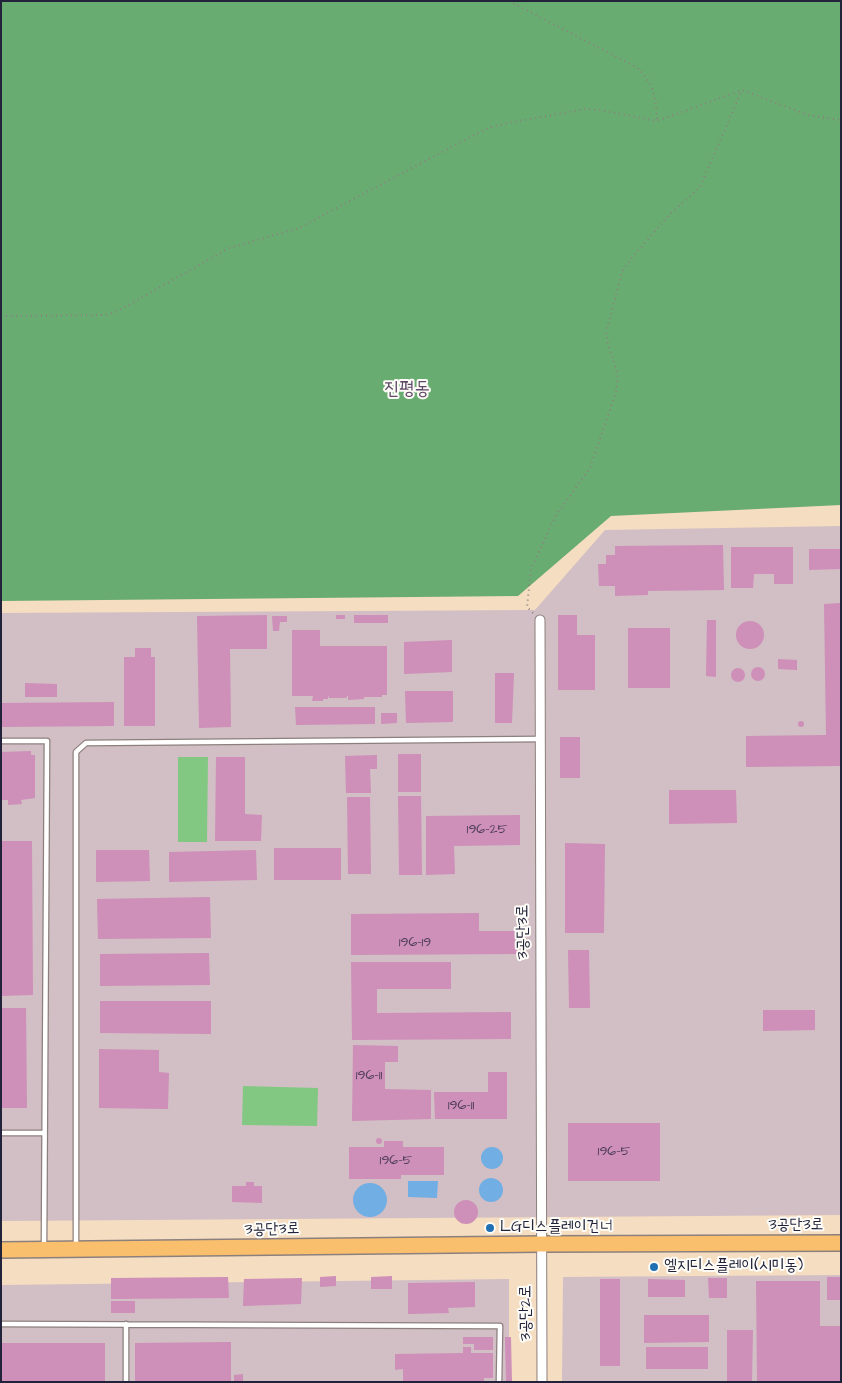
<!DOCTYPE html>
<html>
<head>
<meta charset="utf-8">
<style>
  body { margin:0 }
  #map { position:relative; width:842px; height:1383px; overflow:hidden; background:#f5ddc1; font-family:"Architects Daughter",sans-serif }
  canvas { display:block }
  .frame { position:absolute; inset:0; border:2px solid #22223b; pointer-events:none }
</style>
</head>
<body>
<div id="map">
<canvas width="842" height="1383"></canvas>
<div class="frame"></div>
</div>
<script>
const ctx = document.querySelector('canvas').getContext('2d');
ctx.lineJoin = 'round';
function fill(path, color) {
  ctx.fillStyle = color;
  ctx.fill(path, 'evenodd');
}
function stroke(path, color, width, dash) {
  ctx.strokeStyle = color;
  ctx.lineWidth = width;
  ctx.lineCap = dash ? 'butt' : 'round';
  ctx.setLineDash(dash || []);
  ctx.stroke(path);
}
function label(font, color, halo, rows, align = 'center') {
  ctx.font = font + ' "Architects Daughter","Poor Story",sans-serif';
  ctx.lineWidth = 4;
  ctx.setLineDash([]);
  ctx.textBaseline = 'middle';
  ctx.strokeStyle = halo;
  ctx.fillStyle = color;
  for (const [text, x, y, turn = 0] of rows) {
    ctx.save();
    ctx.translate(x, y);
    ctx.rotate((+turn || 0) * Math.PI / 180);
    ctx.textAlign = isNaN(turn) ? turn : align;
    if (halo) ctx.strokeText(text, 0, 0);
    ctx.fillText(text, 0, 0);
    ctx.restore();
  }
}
fill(new Path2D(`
  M 841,526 L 841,1215 L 1,1221 L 1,613 L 535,610 L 605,530 Z
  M 841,1275 L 841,1382 L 562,1382 L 563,1277 Z
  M 509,1279 L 509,1382 L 1,1382 L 1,1285 Z`), '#d2bec5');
fill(new Path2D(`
  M 178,757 L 208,757 L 207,842 L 178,842 Z
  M 243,1086 L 318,1088 L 317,1126 L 242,1125 Z`), '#82c883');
fill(new Path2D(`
  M 1,1 L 841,1 L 841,505 L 611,516 L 518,596 L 1,601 Z`), '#69ac71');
fill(new Path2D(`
  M481 1158a11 11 0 1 1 22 0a11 11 0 1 1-22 0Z
  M479 1190a12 12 0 1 1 24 0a12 12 0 1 1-24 0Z
  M 408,1181 L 438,1181 L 437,1198 L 408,1197 Z
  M353 1200a17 17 0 1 1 34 0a17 17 0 1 1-34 0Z`), '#70aee3');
fill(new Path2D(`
  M 723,545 L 724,590 L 648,591 L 648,595 L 615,596 L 615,586 L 599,586 L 598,564 L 606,564 L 606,555 L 615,555 L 615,546 Z
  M 731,547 L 793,547 L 793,584 L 774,584 L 774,574 L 754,574 L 753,588 L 731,588 Z
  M 809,549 L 841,549 L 841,569 L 809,570 Z
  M 841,603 L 841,766 L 746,767 L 746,736 L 826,735 L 824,604 Z
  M 267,615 L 267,649 L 230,649 L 231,727 L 199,728 L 197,616 Z
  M 336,615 L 345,615 L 345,619 L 336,619 Z
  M 354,615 L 388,615 L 388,623 L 354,623 Z
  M 558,615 L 577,615 L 577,635 L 595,635 L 595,690 L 558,690 Z
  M 272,616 L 287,616 L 287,622 L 280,622 L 279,631 L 273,631 Z
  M 707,620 L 716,620 L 716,677 L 706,676 Z
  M736 635a14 14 0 1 1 28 0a14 14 0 1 1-28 0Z
  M 628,628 L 670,628 L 670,688 L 628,688 Z
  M 292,630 L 320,630 L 320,646 L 387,646 L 387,695 L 382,695 L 382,697 L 364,697 L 364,699 L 348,700 L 348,695 L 346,698 L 329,698 L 328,695 L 328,699 L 323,699 L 323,701 L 312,701 L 313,696 L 292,696 Z
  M 452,640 L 452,672 L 404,674 L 404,642 Z
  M 135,648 L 151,648 L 151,657 L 155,657 L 155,726 L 124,726 L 124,657 L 135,657 Z
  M 778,659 L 797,660 L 797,670 L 778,669 Z
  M751 674a7 7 0 1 1 14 0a7 7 0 1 1-14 0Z
  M731 675a7 7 0 1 1 14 0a7 7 0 1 1-14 0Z
  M 495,673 L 514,673 L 512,723 L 495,723 Z
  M 25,683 L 57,684 L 57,697 L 25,697 Z
  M 405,691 L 453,691 L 453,722 L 406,723 Z
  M 114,702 L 114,726 L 1,727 L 1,703 Z
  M 295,707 L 375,707 L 375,724 L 296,725 Z
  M 381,713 L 397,713 L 397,723 L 381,724 Z
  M798 724a3 3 0 1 1 6 0a3 3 0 1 1-6 0Z
  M 560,737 L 580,737 L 580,778 L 560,778 Z
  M 31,751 L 31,755 L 35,755 L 35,798 L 21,800 L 22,804 L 8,805 L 8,800 L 1,800 L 1,752 Z
  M 398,754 L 421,754 L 421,792 L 398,792 Z
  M 377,755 L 377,769 L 370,769 L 371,793 L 346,793 L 345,756 Z
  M 216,757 L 245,757 L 245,814 L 262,815 L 261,841 L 215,841 Z
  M 669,790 L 736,790 L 737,823 L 669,824 Z
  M 398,796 L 421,796 L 422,875 L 399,875 Z
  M 347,797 L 370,797 L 371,874 L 348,874 Z
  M 520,815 L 520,845 L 454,846 L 455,874 L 426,875 L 426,816 Z
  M 1,841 L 32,841 L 33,995 L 1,996 Z
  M 565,843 L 605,844 L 604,933 L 565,933 Z
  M 274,848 L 341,848 L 341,880 L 274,880 Z
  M 96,850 L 149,850 L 150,881 L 96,882 Z
  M 256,850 L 257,880 L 169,882 L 169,852 Z
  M 210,897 L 211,938 L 98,939 L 97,899 Z
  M 479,913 L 479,931 L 517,931 L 517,954 L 351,955 L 351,914 Z
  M 568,950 L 589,950 L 590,1008 L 569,1008 Z
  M 209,953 L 210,985 L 100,986 L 100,954 Z
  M 351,962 L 451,962 L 451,989 L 377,989 L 377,1013 L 511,1012 L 511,1039 L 352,1040 Z
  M 100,1001 L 211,1001 L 211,1034 L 100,1033 Z
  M 1,1008 L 26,1008 L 27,1108 L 1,1108 Z
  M 763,1010 L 815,1010 L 815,1030 L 763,1031 Z
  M 353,1045 L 398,1046 L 398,1062 L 385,1062 L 385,1089 L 431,1090 L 431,1119 L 352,1121 Z
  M 99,1049 L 159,1050 L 159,1072 L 169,1073 L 168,1109 L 99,1108 Z
  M 488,1072 L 507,1072 L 507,1119 L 435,1119 L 434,1092 L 488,1092 Z
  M 568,1123 L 660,1123 L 660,1181 L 568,1181 Z
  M376 1141a3 3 0 1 1 6 0a3 3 0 1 1-6 0Z
  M 384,1141 L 403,1141 L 403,1147 L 444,1147 L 444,1175 L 401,1175 L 401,1179 L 349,1179 L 349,1147 L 384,1147 Z
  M 246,1182 L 254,1182 L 254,1186 L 262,1186 L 262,1203 L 232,1202 L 232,1186 L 246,1186 Z
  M454 1212a12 12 0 1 1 24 0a12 12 0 1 1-24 0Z
  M 336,1276 L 336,1286 L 320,1287 L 320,1277 Z
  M 392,1276 L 392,1289 L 371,1289 L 371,1277 Z
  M 228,1277 L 229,1298 L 111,1299 L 111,1278 Z
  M 827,1277 L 841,1277 L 841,1300 L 827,1300 Z
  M 302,1278 L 301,1304 L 243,1306 L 244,1279 Z
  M 708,1278 L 727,1278 L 727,1298 L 709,1298 Z
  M 600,1279 L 620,1279 L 620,1366 L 600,1366 Z
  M 648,1279 L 685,1280 L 685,1297 L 648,1297 Z
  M 756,1281 L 820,1281 L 820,1326 L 841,1326 L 841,1382 L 757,1382 Z
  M 475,1282 L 475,1307 L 448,1308 L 449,1313 L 408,1314 L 408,1283 Z
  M 111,1301 L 135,1301 L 135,1313 L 111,1313 Z
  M 644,1315 L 709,1315 L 709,1342 L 644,1343 Z
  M 727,1330 L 753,1330 L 752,1382 L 727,1382 Z
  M 463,1337 L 493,1337 L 493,1350 L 474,1350 L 474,1344 L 463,1344 Z
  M 505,1337 L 511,1337 L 512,1382 L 506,1382 Z
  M 231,1342 L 231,1382 L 135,1382 L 135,1343 Z
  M 1,1343 L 105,1343 L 105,1382 L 1,1382 Z
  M 463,1347 L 471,1347 L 471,1353 L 493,1353 L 493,1378 L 484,1378 L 484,1382 L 403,1382 L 403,1369 L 395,1370 L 395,1354 L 463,1353 Z
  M 646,1347 L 708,1347 L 708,1369 L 646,1369 Z
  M 243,1374 L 243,1382 L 234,1382 L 234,1375 Z`), '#ce8fb8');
const service = new Path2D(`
  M 1,741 L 47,741 L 44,1246
  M 1,1133 L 44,1133
  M 76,1246 L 76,752 L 86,743 L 540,739
  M 1,1324 L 500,1326 L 499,1382
  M 126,1324 L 126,1382`);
const minor = new Path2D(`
  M 540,620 L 542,1382`);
const primary = new Path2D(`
  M 1,1250 L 542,1244 L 841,1243`);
stroke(service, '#8c807e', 7);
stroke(minor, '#8c807e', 11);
stroke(primary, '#8c807e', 18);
stroke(new Path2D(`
  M 509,1 L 636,67 C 653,81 656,98 657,119
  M 1,316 L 105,315 L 118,311 L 229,248 L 299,228 L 476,134 L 491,127 L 508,123 L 585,109 L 600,110 L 657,121 L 742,90 L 808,115 L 841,120
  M 533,613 L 527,607 L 531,569 L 556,515 L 590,468 L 616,392 L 618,376 L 608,344 L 606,333 L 622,272 L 630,260 L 670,214 L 700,187 L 741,92`), '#8c807e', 2, [1, 4]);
stroke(service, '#fff', 4.5);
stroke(minor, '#fff', 9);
stroke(primary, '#f9bf6d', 15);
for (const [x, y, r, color] of [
  [490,1228,5,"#1f6fb2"],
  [654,1267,5,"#1f6fb2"]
]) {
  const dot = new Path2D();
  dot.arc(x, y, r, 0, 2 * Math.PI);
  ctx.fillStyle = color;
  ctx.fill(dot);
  stroke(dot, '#fdfcf7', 2);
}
label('14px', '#4d3d5a', null, [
  ["196-25",487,830],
  ["196-19",415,943],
  ["196-11",369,1076],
  ["196-11",461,1106],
  ["196-5",614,1152],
  ["196-5",396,1161]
]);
label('16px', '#22223b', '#fdfcf7', [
  ["3공단3로",524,932,-90],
  ["3공단3로",796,1226],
  ["3공단3로",272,1230,-1],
  ["3공단2로",527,1313,-90]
]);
label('16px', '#22223b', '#fdfcf7', [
  ["LG디스플레이건너",500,1228],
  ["엘지디스플레이(시미동)",664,1267]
], 'left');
label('19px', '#5e4867', '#fdfcf7', [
  ["진평동",407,390]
]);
</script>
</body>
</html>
